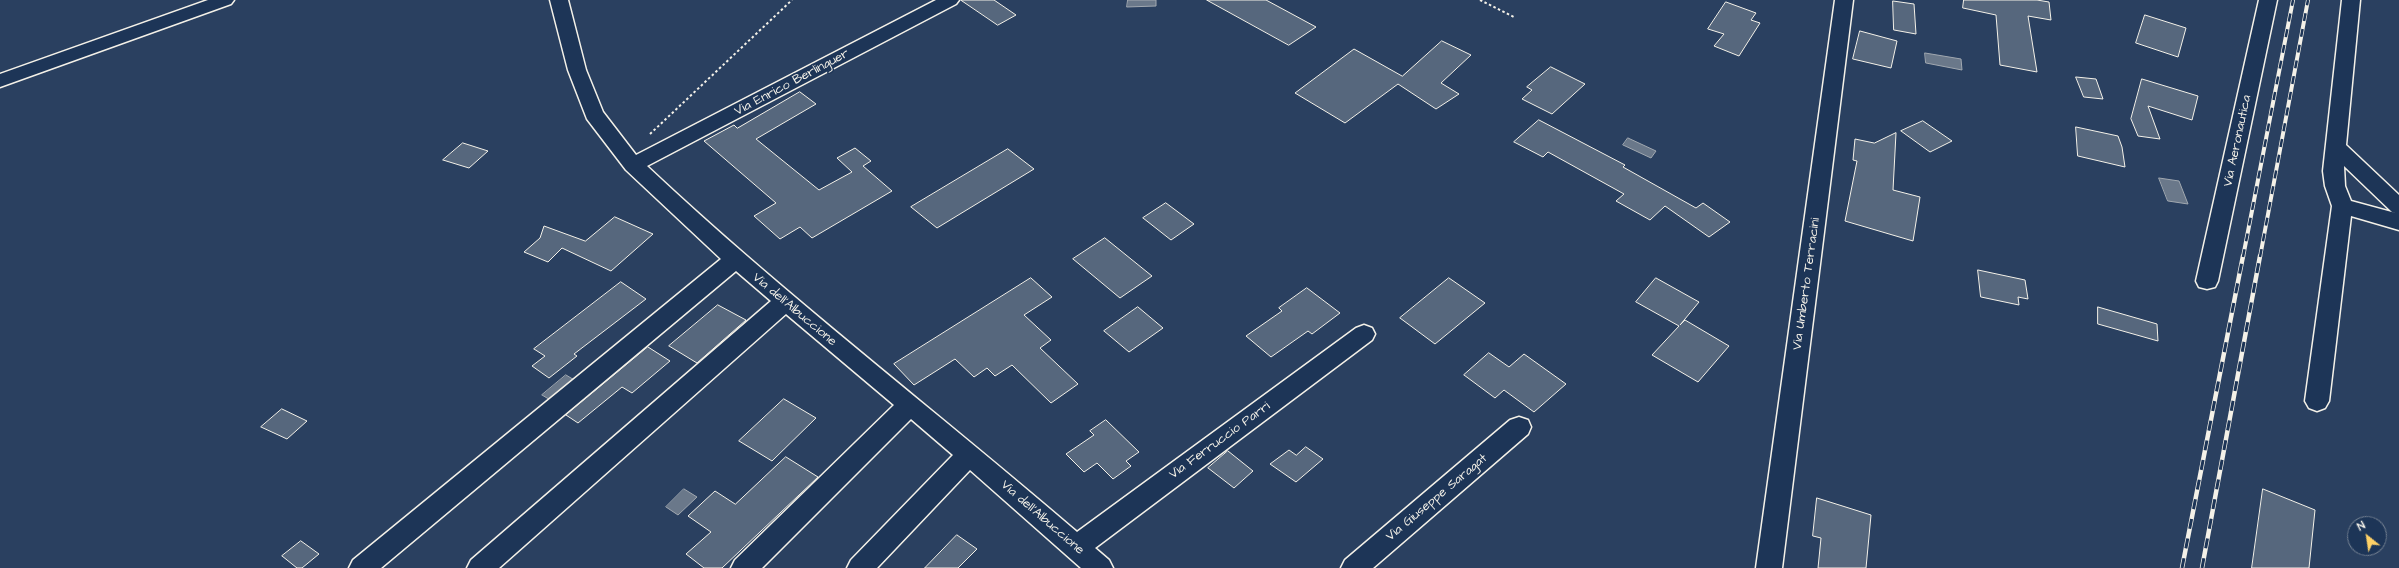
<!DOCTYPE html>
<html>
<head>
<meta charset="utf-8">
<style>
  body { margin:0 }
  #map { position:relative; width:2399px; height:568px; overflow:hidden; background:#2a4060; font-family:"Architects Daughter",sans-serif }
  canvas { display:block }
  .north { position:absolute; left:2347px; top:516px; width:40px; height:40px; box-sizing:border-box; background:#1d3557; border:1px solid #738091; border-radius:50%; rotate:330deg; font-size:11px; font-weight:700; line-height:16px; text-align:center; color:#f4f1e8 }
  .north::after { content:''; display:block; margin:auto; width:14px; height:18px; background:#ffd166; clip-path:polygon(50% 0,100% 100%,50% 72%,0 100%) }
</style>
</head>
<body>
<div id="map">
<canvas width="2399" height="568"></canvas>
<div class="north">N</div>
</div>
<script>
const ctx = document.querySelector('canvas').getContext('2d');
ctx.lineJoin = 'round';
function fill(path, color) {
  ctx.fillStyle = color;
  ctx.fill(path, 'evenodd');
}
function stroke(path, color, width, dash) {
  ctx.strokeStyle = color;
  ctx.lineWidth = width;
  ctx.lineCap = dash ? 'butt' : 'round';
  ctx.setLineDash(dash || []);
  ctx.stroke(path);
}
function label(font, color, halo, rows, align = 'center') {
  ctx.font = font + ' "Architects Daughter",sans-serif';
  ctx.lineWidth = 3;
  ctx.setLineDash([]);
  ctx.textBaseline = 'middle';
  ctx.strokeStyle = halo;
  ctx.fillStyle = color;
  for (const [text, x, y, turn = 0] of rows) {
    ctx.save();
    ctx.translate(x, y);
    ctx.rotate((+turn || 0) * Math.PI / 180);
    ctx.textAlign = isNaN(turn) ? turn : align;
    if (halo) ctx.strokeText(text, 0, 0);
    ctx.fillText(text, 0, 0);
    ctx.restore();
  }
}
const water = new Path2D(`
  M 1128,0 L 1156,0 L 1156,6 L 1127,7 Z
  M 1925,53 L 1961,59 L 1962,70 L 1926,63 Z
  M 1628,138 L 1656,151 L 1651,158 L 1623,145 Z
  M 2159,178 L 2179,181 L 2188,204 L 2168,201 Z
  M 566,375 L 576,381 L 552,401 L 542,395 Z
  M 684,489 L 697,497 L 678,515 L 666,507 Z`);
fill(water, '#6a788a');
stroke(water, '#a1a8b0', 1);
const building = new Path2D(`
  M 961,0 L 994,0 L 1016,15 L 998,25 Z
  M 1207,0 L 1266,0 L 1316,27 L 1289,45 Z
  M 1964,0 L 2037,0 L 2049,2 L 2051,20 L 2028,16 L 2037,72 L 2000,65 L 1996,15 L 1963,8 Z
  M 1893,1 L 1914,4 L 1916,34 L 1894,30 Z
  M 1726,2 L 1756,13 L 1751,20 L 1760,23 L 1739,56 L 1714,46 L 1724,34 L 1708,29 Z
  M 2145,15 L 2186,28 L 2178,57 L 2136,43 Z
  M 1860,31 L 1897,41 L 1891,68 L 1853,59 Z
  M 1442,41 L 1471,55 L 1441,83 L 1459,94 L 1436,109 L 1398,84 L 1345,123 L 1295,93 L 1354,49 L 1402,76 Z
  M 1551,67 L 1585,84 L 1552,114 L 1522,99 L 1532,90 L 1527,87 Z
  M 2076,77 L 2096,79 L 2103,99 L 2084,97 Z
  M 2142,79 L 2198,96 L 2192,120 L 2148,106 L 2160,139 L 2138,136 L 2131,119 Z
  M 800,92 L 816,104 L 756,139 L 819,190 L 852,172 L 837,158 L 855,148 L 871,161 L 863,166 L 892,191 L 812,238 L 800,227 L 780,239 L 754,216 L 776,203 L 704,141 L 734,125 L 737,128 Z
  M 1539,120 L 1625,165 L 1623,167 L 1696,208 L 1703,203 L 1730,222 L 1709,237 L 1665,206 L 1650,220 L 1616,201 L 1624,194 L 1548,152 L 1543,157 L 1514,142 Z
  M 1923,121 L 1952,141 L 1930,152 L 1901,131 Z
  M 2076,127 L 2118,136 L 2122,147 L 2125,167 L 2078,156 Z
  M 1896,133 L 1893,190 L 1920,197 L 1913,241 L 1845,221 L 1857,161 L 1853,160 L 1855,139 L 1874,143 Z
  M 463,143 L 488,151 L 469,168 L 443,160 Z
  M 1008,149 L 1034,169 L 937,228 L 911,207 Z
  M 1166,203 L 1194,224 L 1171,240 L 1143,218 Z
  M 615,217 L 653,234 L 611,271 L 562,248 L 548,262 L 524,252 L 540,238 L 544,226 L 585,241 Z
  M 1105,238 L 1152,276 L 1120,298 L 1073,259 Z
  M 1978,270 L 2025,280 L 2028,299 L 2018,297 L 2019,305 L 1981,297 Z
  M 1031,278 L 1052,297 L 1024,315 L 1051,340 L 1040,348 L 1078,384 L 1051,403 L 1012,365 L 995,376 L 987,368 L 974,377 L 955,359 L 914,385 L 894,364 Z
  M 1449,278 L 1485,303 L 1435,344 L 1400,318 Z
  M 1656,278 L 1699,302 L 1680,325 L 1685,320 L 1729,346 L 1698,382 L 1652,355 L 1679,326 L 1636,302 Z
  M 621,282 L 646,299 L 574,354 L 577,356 L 549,378 L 532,366 L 545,356 L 534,349 Z
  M 1307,288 L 1340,313 L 1312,334 L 1308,331 L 1271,357 L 1246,336 L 1282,311 L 1279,308 Z
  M 718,305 L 746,320 L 697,363 L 669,346 Z
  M 1138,307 L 1163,328 L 1129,352 L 1104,331 Z
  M 2098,307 L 2157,324 L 2158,341 L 2098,324 Z
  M 648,347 L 670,361 L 632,393 L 622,387 L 578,423 L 566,415 Z
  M 1489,353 L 1509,367 L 1524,354 L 1566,384 L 1534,412 L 1504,390 L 1495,398 L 1464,375 Z
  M 784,399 L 816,418 L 772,461 L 739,441 Z
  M 282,409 L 307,421 L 287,439 L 261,427 Z
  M 1106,420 L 1139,452 L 1126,461 L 1131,466 L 1113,479 L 1097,463 L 1084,472 L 1066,454 L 1094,435 L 1090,431 Z
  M 1306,447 L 1323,459 L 1296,482 L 1270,464 L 1289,450 L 1296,455 Z
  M 1228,451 L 1253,471 L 1234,488 L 1208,468 Z
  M 786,457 L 818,477 L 722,568 L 704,568 L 686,554 L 711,532 L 688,516 L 715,491 L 735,504 Z
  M 2263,489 L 2315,510 L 2309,568 L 2252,568 Z
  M 1817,498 L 1871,515 L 1866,568 L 1818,568 L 1821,538 L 1813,536 Z
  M 957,535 L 977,549 L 958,568 L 925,568 Z
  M 301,541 L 319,554 L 302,568 L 297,568 L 282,556 Z`);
fill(building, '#56677d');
stroke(building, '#f4f1e8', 1);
const minor = new Path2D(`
  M 208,0 L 234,0 L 231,4 L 0,87 L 0,74 Z
  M 550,0 L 568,0 L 586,70 L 603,112 L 636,155 L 936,0 L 959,0 L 956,4 L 647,166 C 784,295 934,409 1077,532 L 1356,328 L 1364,325 L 1372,328 L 1375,334 L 1372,340 L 1095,548 L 1109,560 L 1113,568 L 1081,568 L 970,470 L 877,568 L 847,568 L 851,560 L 953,455 L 911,419 L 762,568 L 731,568 L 735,560 L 894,405 L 786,314 L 499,568 L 467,568 L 471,560 L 771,301 L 736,271 L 381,568 L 349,568 L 353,560 L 721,259 L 626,170 L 587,119 L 568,70 Z
  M 1835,0 L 1853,0 L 1782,568 L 1756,568 Z
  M 2259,0 L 2277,0 L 2218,281 L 2215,287 L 2207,289 L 2199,287 L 2196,281 Z
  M 2342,0 L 2360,0 L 2346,145 L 2399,195 L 2399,214 L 2392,212 L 2344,166 L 2345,186 L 2351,201 L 2399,214 L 2399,230 L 2351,216 L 2329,401 L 2325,408 L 2317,411 L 2309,408 L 2305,401 L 2332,206 L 2325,186 L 2323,171 Z
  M 1519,417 L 1528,420 L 1531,427 L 1528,434 L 1373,568 L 1341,568 L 1345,560 L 1510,420 Z`);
stroke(minor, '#f4f1e8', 3);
stroke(new Path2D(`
  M 1480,0 L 1514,17
  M 650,134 L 792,0`), '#f4f1e8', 2, [2.5, 2.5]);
fill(minor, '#1d3557');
const railFar1 = new Path2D(`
  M 2243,257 L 2293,0
  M 2260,257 L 2308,0`);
const rail = new Path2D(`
  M 2182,568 L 2243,256
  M 2202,568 L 2260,256`);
stroke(railFar1, '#f4f1e8', 4);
stroke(rail, '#f4f1e8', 4.5);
stroke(railFar1, '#1d3557', 2.5, [8]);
stroke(rail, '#1d3557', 3, [10]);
label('13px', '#f4f1e8', '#1d3557', [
  ["Via Enrico Berlinguer",792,83,-28],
  ["Via Aeronautica",2238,141,-78],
  ["Via Umberto Terracini",1807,284,-82],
  ["Via dell'Albuccione",794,310,40],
  ["Via Ferruccio Parri",1220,441,-36],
  ["Via Giuseppe Saragat",1437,498,-40],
  ["Via dell'Albuccione",1042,518,41]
]);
</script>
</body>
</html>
